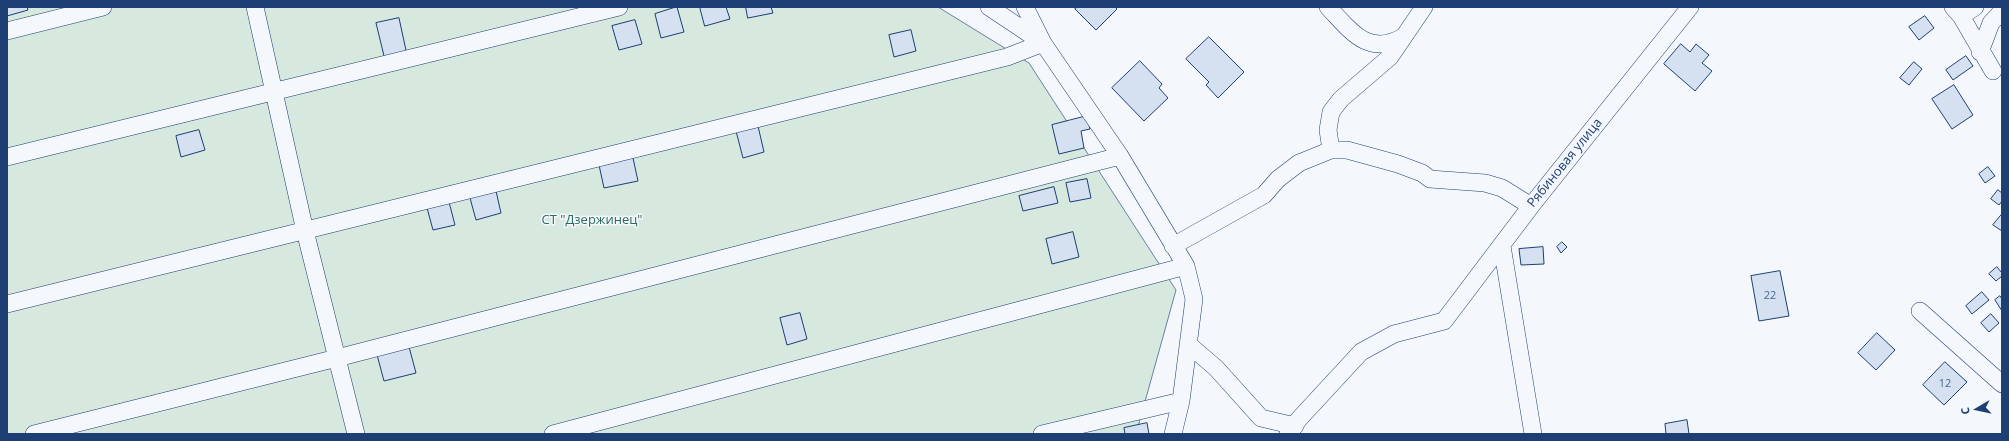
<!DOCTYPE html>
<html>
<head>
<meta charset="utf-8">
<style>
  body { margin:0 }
  #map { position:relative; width:2009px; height:441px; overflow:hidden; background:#f4f7fb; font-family:"Open Sans",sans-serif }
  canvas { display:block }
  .frame { position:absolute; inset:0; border:8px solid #1d3f73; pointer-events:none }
  .north { position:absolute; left:1957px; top:389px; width:40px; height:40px; -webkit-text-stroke:3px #f4f7fb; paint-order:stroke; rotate:261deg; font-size:11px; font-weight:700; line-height:16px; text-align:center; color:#1d3f73 }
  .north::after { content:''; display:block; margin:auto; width:14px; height:18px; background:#1d3f73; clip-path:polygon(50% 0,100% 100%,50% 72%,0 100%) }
</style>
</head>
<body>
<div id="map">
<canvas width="2009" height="441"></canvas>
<div class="frame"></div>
<div class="north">С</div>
</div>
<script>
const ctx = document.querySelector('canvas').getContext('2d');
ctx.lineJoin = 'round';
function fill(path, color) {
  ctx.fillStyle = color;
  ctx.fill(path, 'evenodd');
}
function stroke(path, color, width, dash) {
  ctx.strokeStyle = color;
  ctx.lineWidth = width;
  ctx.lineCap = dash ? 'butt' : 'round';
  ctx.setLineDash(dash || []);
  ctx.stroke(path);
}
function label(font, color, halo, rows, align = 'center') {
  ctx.font = font + ' "Open Sans",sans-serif';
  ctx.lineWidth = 3;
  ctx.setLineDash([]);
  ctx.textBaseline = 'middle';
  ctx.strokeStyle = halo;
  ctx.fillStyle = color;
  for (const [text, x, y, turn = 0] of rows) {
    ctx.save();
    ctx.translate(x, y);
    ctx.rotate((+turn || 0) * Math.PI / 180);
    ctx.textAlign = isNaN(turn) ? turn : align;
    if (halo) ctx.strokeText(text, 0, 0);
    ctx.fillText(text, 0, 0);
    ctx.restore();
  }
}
const green = new Path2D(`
  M 7,7 L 938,7 L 1029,63 L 1176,290 L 1136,434 L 7,434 Z`);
fill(green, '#d7e8df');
stroke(green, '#687fa3', 1);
const building = new Path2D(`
  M 7,7 L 27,7 L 28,10 L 7,16 Z
  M 677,7 L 684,32 L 661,38 L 655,14 Z
  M 700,7 L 726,7 L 730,19 L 705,26 Z
  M 746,7 L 771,7 L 773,13 L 748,18 Z
  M 1078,7 L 1115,7 L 1117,9 L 1096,30 L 1075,9 Z
  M 1925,16 L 1934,28 L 1919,40 L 1909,27 Z
  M 399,18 L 407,55 L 385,60 L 376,23 Z
  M 635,20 L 642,44 L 619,50 L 612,26 Z
  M 911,30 L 916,51 L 894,57 L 889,35 Z
  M 1209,37 L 1244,72 L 1218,98 L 1206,85 L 1209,82 L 1186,59 Z
  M 1681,44 L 1690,52 L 1696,44 L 1709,55 L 1702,63 L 1712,71 L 1695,91 L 1664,64 Z
  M 1966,56 L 1973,66 L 1953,80 L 1946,70 Z
  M 1140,61 L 1162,84 L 1159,88 L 1168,98 L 1144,121 L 1112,88 Z
  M 1914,62 L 1922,69 L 1909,85 L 1900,78 Z
  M 1954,85 L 1973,115 L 1952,129 L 1932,99 Z
  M 1087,116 L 1090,129 L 1081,131 L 1084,148 L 1059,154 L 1052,125 Z
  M 758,126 L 764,152 L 743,158 L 736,131 Z
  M 199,130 L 205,150 L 181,157 L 176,136 Z
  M 633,158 L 638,181 L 604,188 L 599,165 Z
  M 1988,167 L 1995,176 L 1985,183 L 1979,174 Z
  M 1087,179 L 1091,198 L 1070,202 L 1066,183 Z
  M 1054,187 L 1058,203 L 1023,211 L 1019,196 Z
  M 1998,190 L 2002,193 L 2002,201 L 1999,205 L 1991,199 Z
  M 496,191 L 501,213 L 476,220 L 470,198 Z
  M 449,202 L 455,225 L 433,230 L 427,208 Z
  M 2002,214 L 2002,231 L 1993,225 Z
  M 1073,232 L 1079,257 L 1052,264 L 1046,239 Z
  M 1562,242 L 1567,247 L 1561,253 L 1557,247 Z
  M 1543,247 L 1544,264 L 1521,265 L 1519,249 Z
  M 1997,267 L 2002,273 L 2002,276 L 1996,281 L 1989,274 Z
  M 1780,271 L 1789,316 L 1759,321 L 1751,276 Z
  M 1982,292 L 1989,300 L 1972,314 L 1966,306 Z
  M 2000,296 L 2002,299 L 2002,311 L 1995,300 Z
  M 800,313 L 807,339 L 787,345 L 780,318 Z
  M 1991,314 L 1999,323 L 1989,332 L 1981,323 Z
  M 1877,333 L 1895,350 L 1876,370 L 1858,353 Z
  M 408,343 L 416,373 L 384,381 L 376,351 Z
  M 1945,362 L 1967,382 L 1944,405 L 1923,385 Z
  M 1687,420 L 1689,434 L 1666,434 L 1665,424 Z
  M 1147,423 L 1149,434 L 1125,434 L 1124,428 Z`);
fill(building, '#d5e0f0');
stroke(building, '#1d3f73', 1);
const minor = new Path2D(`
  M 255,7 L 305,231 L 356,434
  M 1025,7 L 1043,43 L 1120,156 L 1186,266 L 1194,299 L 1181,401 L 1173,434
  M 1328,7 C 1351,31 1368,57 1403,37
  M 1953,7 L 1961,16 L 1993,71
  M 1961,16 L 1975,7
  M 7,31 L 103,7
  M 1980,52 L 1991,23 L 2002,11
  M 1331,150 L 1328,130 L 1331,112 L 1341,99 L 1390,57 L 1424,7
  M 7,157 L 619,7
  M 1173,246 L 1264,195 L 1278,179 L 1299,163 L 1331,150 L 1347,150 L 1398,164 L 1422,173 L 1430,179 L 1485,183 L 1502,188 L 1531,206
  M 1502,246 L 1533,434
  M 7,304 L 1007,57 L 1043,43 L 989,7
  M 1920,311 L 2002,384
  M 1188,344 L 1216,368 L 1261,418 L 1295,426
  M 34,434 L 337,358 L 1120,156
  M 553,434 L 1186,266
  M 1042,434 L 1181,401
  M 1288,434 L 1299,419 L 1361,352 L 1394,334 L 1444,321 L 1531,206 L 1690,7`);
stroke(minor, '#1d3f73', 18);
stroke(minor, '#f4f7fb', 17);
label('11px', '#4b6792', null, [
  ["22",1770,296],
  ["12",1945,384]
]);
label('13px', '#1d3f73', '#f4f7fb', [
  ["Рябиновая улица",1565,163,-51]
]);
label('13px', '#2c6c60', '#f4f7fb', [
  ["СТ \"Дзержинец\"",592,220]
]);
</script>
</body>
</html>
